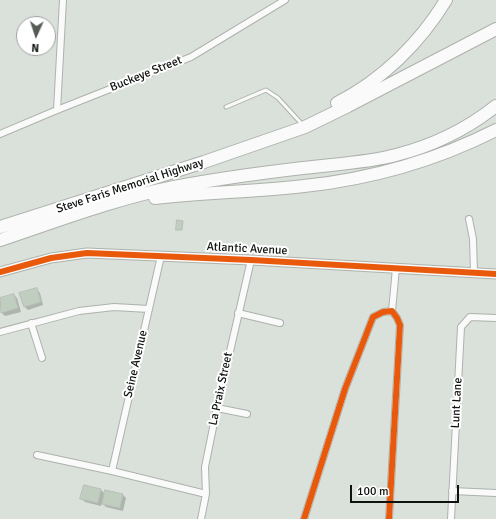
<!DOCTYPE html>
<html>
<head>
<meta charset="utf-8">
<style>
  body { margin:0 }
  #map { position:relative; width:496px; height:519px; overflow:hidden; background:#dae0da; font-family:Signika,sans-serif }
  canvas { display:block }
  .north { position:absolute; left:16px; top:16px; width:40px; height:40px; box-sizing:border-box; background:#fff; border:1px solid #9fa19f; border-radius:50%; rotate:183deg; font-size:11px; font-weight:700; line-height:16px; text-align:center; color:#0f130f }
  .north::after { content:''; display:block; margin:auto; width:14px; height:18px; background:#565b56; clip-path:polygon(50% 0,100% 100%,50% 72%,0 100%) }
  .scale { position:absolute; left:350px; top:485px; width:109px; height:18px; box-sizing:border-box; border:2px solid #0f130f; border-top:0; padding-left:5px; font-size:12px; line-height:14px; white-space:nowrap; color:#0f130f; -webkit-text-stroke:3px #fff; paint-order:stroke }
</style>
</head>
<body>
<div id="map">
<canvas width="496" height="519"></canvas>
<div class="north">N</div>
<div class="scale">100 m</div>
</div>
<script>
const ctx = document.querySelector('canvas').getContext('2d');
ctx.lineJoin = 'round';
function fill(path, color) {
  ctx.fillStyle = color;
  ctx.fill(path, 'evenodd');
}
function stroke(path, color, width, dash) {
  ctx.strokeStyle = color;
  ctx.lineWidth = width;
  ctx.lineCap = dash ? 'butt' : 'round';
  ctx.setLineDash(dash || []);
  ctx.stroke(path);
}
function label(font, color, halo, rows, align = 'center') {
  ctx.font = font + ' Signika,sans-serif';
  ctx.lineWidth = 4;
  ctx.setLineDash([]);
  ctx.textBaseline = 'middle';
  ctx.strokeStyle = halo;
  ctx.fillStyle = color;
  for (const [text, x, y, turn = 0] of rows) {
    ctx.save();
    ctx.translate(x, y);
    ctx.rotate((+turn || 0) * Math.PI / 180);
    ctx.textAlign = isNaN(turn) ? turn : align;
    if (halo) ctx.strokeText(text, 0, 0);
    ctx.fillText(text, 0, 0);
    ctx.restore();
  }
}
fill(new Path2D(`
  M 36,289 L 40,293 L 43,305 L 28,310 L 25,307 Z
  M 14,295 L 17,298 L 21,312 L 5,316 L 2,313 L 0,299 Z
  M 101,490 L 105,494 L 106,491 L 123,495 L 126,498 L 123,511 L 106,507 L 102,503 L 101,506 L 85,502 L 82,499 Z`), '#0003');
const building = new Path2D(`
  M 177,220 L 183,221 L 182,230 L 176,230 Z
  M 37,288 L 41,302 L 24,307 L 19,293 Z
  M 14,294 L 18,308 L 1,313 L 0,298 Z
  M 84,485 L 101,489 L 98,503 L 80,499 Z
  M 105,490 L 123,494 L 120,508 L 102,504 Z`);
fill(building, '#bfcebe');
stroke(building, '#b8bdb8', 1);
const lane = new Path2D(`
  M 226,107 L 266,90 L 278,98 L 300,122 L 302,126`);
const street = new Path2D(`
  M 57,110 L 63,0
  M 0,134 L 57,110 L 191,57 L 285,0
  M 469,219 L 473,239 L 474,273
  M 392,311 L 396,268
  M 238,313 L 280,323
  M 31,323 L 42,358
  M 0,332 L 79,311 L 114,307 L 149,309
  M 217,408 L 247,414
  M 37,455 L 112,471 L 206,494
  M 112,471 L 161,256
  M 452,491 L 496,493
  M 201,519 L 206,494 L 205,467 L 217,408 L 251,260
  M 304,519 L 345,389 L 373,317 L 383,312 L 392,311 L 397,318 L 400,325 L 389,519
  M 451,519 L 461,327 L 470,317 L 496,318`);
const secondary = new Path2D(`
  M 0,272 L 51,258 L 87,253 L 251,260 L 496,274`);
const highway = new Path2D(`
  M 337,103 C 382,80 420,43 446,0
  M 155,198 C 205,192 254,192 304,186 C 370,179 437,160 496,130
  M 0,227 L 204,162 L 305,127 L 348,106 L 496,29
  M 0,240 C 57,221 114,199 174,187 C 216,179 260,173 303,168 C 334,164 366,163 396,155 C 432,146 467,129 496,106`);
stroke(lane, '#adb2ad', 5);
stroke(street, '#adb2ad', 8);
stroke(secondary, '#adb2ad', 11);
stroke(highway, '#adb2ad', 14);
stroke(lane, '#f9faf9', 3);
stroke(street, '#f9faf9', 6);
stroke(secondary, '#f9faf9', 9);
stroke(highway, '#f9faf9', 12);
stroke(new Path2D(`
  M 0,272 L 51,258 L 87,253 L 251,260 L 496,274
  M 304,519 L 345,389 L 373,317 L 383,312 L 392,311 L 397,318 L 400,325 L 389,519`), '#e8590c', 6);
label('12px', '#0f130f', '#fff', [
  ["Buckeye Street",146,74,-22],
  ["Steve Faris Memorial Highway",130,186,-18],
  ["Atlantic Avenue",247,249,3],
  ["Seine Avenue",136,364,-77],
  ["La Praix Street",221,389,-78],
  ["Lunt Lane",457,403,-87]
]);
</script>
</body>
</html>
